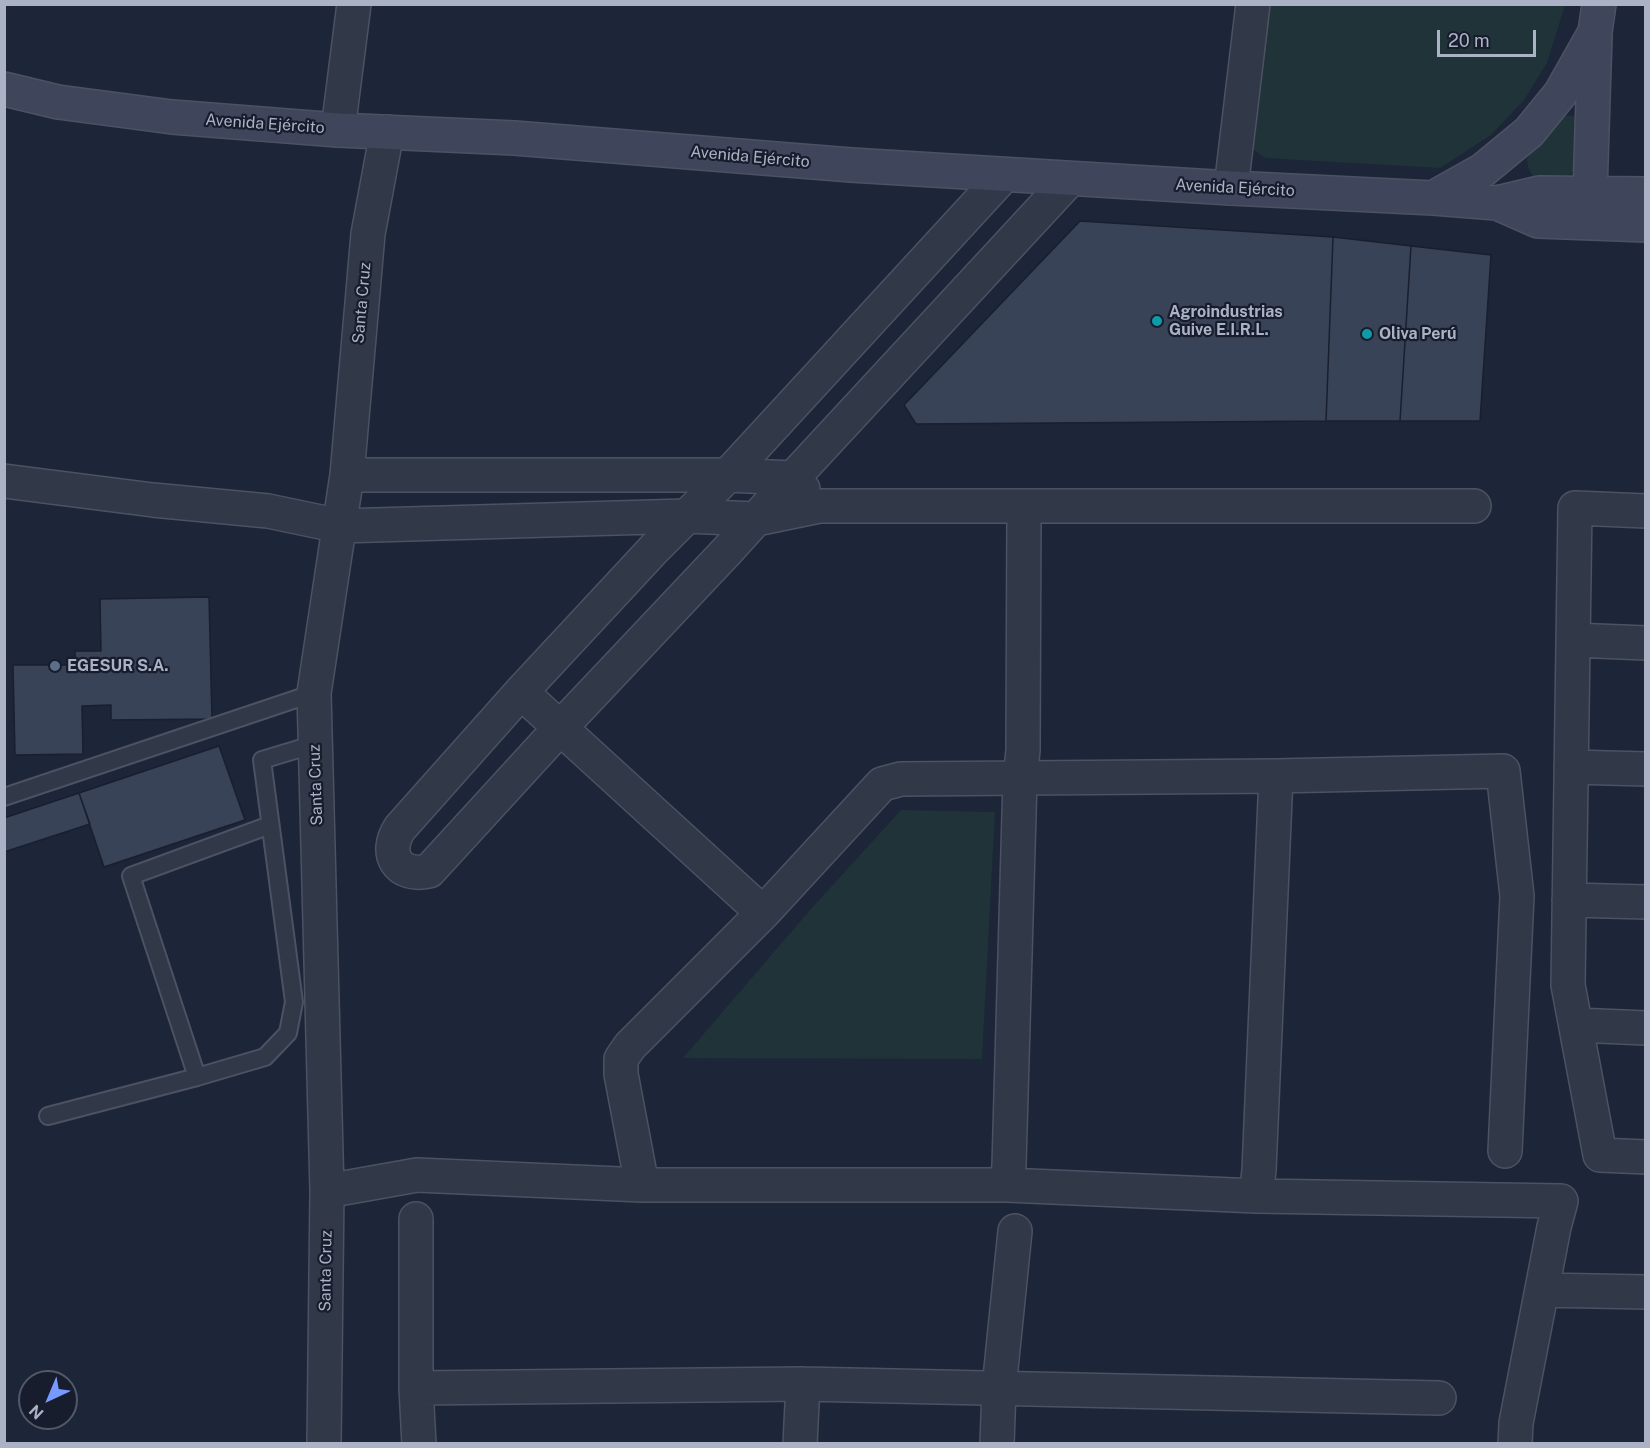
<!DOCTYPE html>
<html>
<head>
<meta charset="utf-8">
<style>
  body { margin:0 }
  #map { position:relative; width:1650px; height:1448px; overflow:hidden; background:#1d2538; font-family:"Public Sans",sans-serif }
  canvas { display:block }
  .frame { position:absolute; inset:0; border:6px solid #abb2c5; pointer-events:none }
  .north { position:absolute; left:18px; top:1370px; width:60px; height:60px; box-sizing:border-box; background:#171d2c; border:2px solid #525969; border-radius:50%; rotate:224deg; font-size:16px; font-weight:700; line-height:24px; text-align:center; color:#abb2c5 }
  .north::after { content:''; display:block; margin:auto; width:21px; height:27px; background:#769aff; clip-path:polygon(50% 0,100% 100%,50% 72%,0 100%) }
  .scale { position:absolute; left:1437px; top:30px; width:99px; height:27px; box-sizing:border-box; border:3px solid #abb2c5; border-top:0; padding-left:8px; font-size:18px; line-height:21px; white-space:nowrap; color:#abb2c5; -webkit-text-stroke:4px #171d2c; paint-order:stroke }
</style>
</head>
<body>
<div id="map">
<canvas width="1650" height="1448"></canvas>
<div class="frame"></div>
<div class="north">N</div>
<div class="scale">20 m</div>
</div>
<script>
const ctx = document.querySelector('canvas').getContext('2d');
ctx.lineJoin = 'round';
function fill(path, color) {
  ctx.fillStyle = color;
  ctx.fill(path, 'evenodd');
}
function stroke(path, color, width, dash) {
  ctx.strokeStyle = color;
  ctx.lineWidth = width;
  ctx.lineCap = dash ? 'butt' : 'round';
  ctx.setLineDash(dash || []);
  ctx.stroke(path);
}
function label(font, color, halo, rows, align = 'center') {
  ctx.font = font + ' "Public Sans",sans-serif';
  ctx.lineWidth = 4.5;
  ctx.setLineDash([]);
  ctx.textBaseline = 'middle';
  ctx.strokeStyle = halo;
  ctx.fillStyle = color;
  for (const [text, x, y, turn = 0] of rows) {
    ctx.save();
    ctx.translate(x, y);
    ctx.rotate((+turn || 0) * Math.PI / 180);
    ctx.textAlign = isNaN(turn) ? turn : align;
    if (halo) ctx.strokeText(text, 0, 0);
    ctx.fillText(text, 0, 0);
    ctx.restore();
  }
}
fill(new Path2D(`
  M 1271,5 L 1565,5 L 1547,63 L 1524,100 L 1491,135 L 1440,168 L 1265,158 L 1250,147 Z
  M 1559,115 L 1574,116 L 1578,123 L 1574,170 L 1566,179 L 1533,176 L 1528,168 L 1527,159 Z
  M 901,810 L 995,812 L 982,1059 L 683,1058 L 810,910 Z`), '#1f3339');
const building = new Path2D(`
  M 1080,221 L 1333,237 L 1326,421 L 916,424 L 904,405 Z
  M 1333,237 L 1411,246 L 1400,421 L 1326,421 Z
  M 1411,246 L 1491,255 L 1480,421 L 1400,421 Z
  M 209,597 L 212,719 L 111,720 L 111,705 L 82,706 L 83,754 L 15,755 L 13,665 L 75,665 L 75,651 L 101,651 L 100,599 Z
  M 219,746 L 245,820 L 104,867 L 79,793 Z
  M 79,793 L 90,824 L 4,852 L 4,818 Z`);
fill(building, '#394358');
stroke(building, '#191f2e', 1.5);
const lane = new Path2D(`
  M 4,797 L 314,693
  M 197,1077 L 131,876 L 270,825
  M 48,1116 L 197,1077 L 265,1057 L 288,1033 L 294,1002 L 262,760 L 315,744`);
const street = new Path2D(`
  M 338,130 L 354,4
  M 1004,175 L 728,475 L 654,549 L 521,692 L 400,828 C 383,854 398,878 429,871 L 560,728 L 727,551 L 793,478 L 1070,179
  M 1231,188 L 1253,4
  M 347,475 L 728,475 L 793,478 L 803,489
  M 4,481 L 153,500 L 268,511 L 340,526 L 686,516 L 756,519 L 819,506 L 1474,506
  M 1646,511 L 1575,508 L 1568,985 L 1600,1155 L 1646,1157
  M 1573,640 L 1646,643
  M 521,692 L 763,913
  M 1571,767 L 1646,769
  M 1569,900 L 1646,902
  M 1576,1025 L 1646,1028
  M 642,1185 L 621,1074 L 621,1059 L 630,1046 L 763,913 L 882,784 L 901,779 L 1276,776 L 1503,771 L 1517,896 L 1505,1151
  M 1007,1185 L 1009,1165 L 1020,779 L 1023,750 L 1024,507
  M 327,1191 L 417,1175 L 642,1185 L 1007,1185 L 1256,1196 L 1561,1201 L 1554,1227 L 1516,1423 L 1515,1444
  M 1256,1196 L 1259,1170 L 1276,776
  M 416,1219 L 416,1388 L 419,1444
  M 1542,1290 L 1646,1292
  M 416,1388 L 803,1384 L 1439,1398
  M 324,1444 L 327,1191 L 314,693 L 347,475 L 368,234 L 387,132
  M 800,1444 L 803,1384
  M 997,1444 L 999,1388 L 1015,1231`);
const secondary = new Path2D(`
  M 4,89 L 58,102 L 172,117 L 338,130 L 514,138 L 851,165 L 1231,188 L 1433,198 L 1497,203 L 1539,193 L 1646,194
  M 1590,193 L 1595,36
  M 1433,198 L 1483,170 L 1529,132 L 1560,94 L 1595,32 L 1599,4
  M 1497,203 L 1538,221 L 1646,225`);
stroke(lane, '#4c5263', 20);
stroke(street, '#4c5263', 36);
stroke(secondary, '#4c5263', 36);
stroke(lane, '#313848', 16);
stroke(street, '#313848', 33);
stroke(secondary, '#3f465c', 33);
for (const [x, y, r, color] of [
  [1157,321,6,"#0f9aa8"],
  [1367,334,6,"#0f9aa8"],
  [55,666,6,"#5c6f8a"]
]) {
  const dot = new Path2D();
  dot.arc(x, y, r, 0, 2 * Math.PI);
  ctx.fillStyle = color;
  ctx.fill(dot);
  stroke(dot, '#171d2c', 2);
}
label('16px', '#abb2c5', '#171d2c', [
  ["Avenida Ejército",265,124,4],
  ["Avenida Ejército",750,157,5],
  ["Avenida Ejército",1235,188,3],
  ["Santa Cruz",362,303,-85],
  ["Santa Cruz",316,785,-92],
  ["Santa Cruz",326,1271,-89]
]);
label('bold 16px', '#abb2c5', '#171d2c', [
  ["Agroindustrias",1169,312],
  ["Guive E.I.R.L.",1169,330],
  ["Oliva Perú",1379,334],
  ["EGESUR S.A.",67,666]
], 'left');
</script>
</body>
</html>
